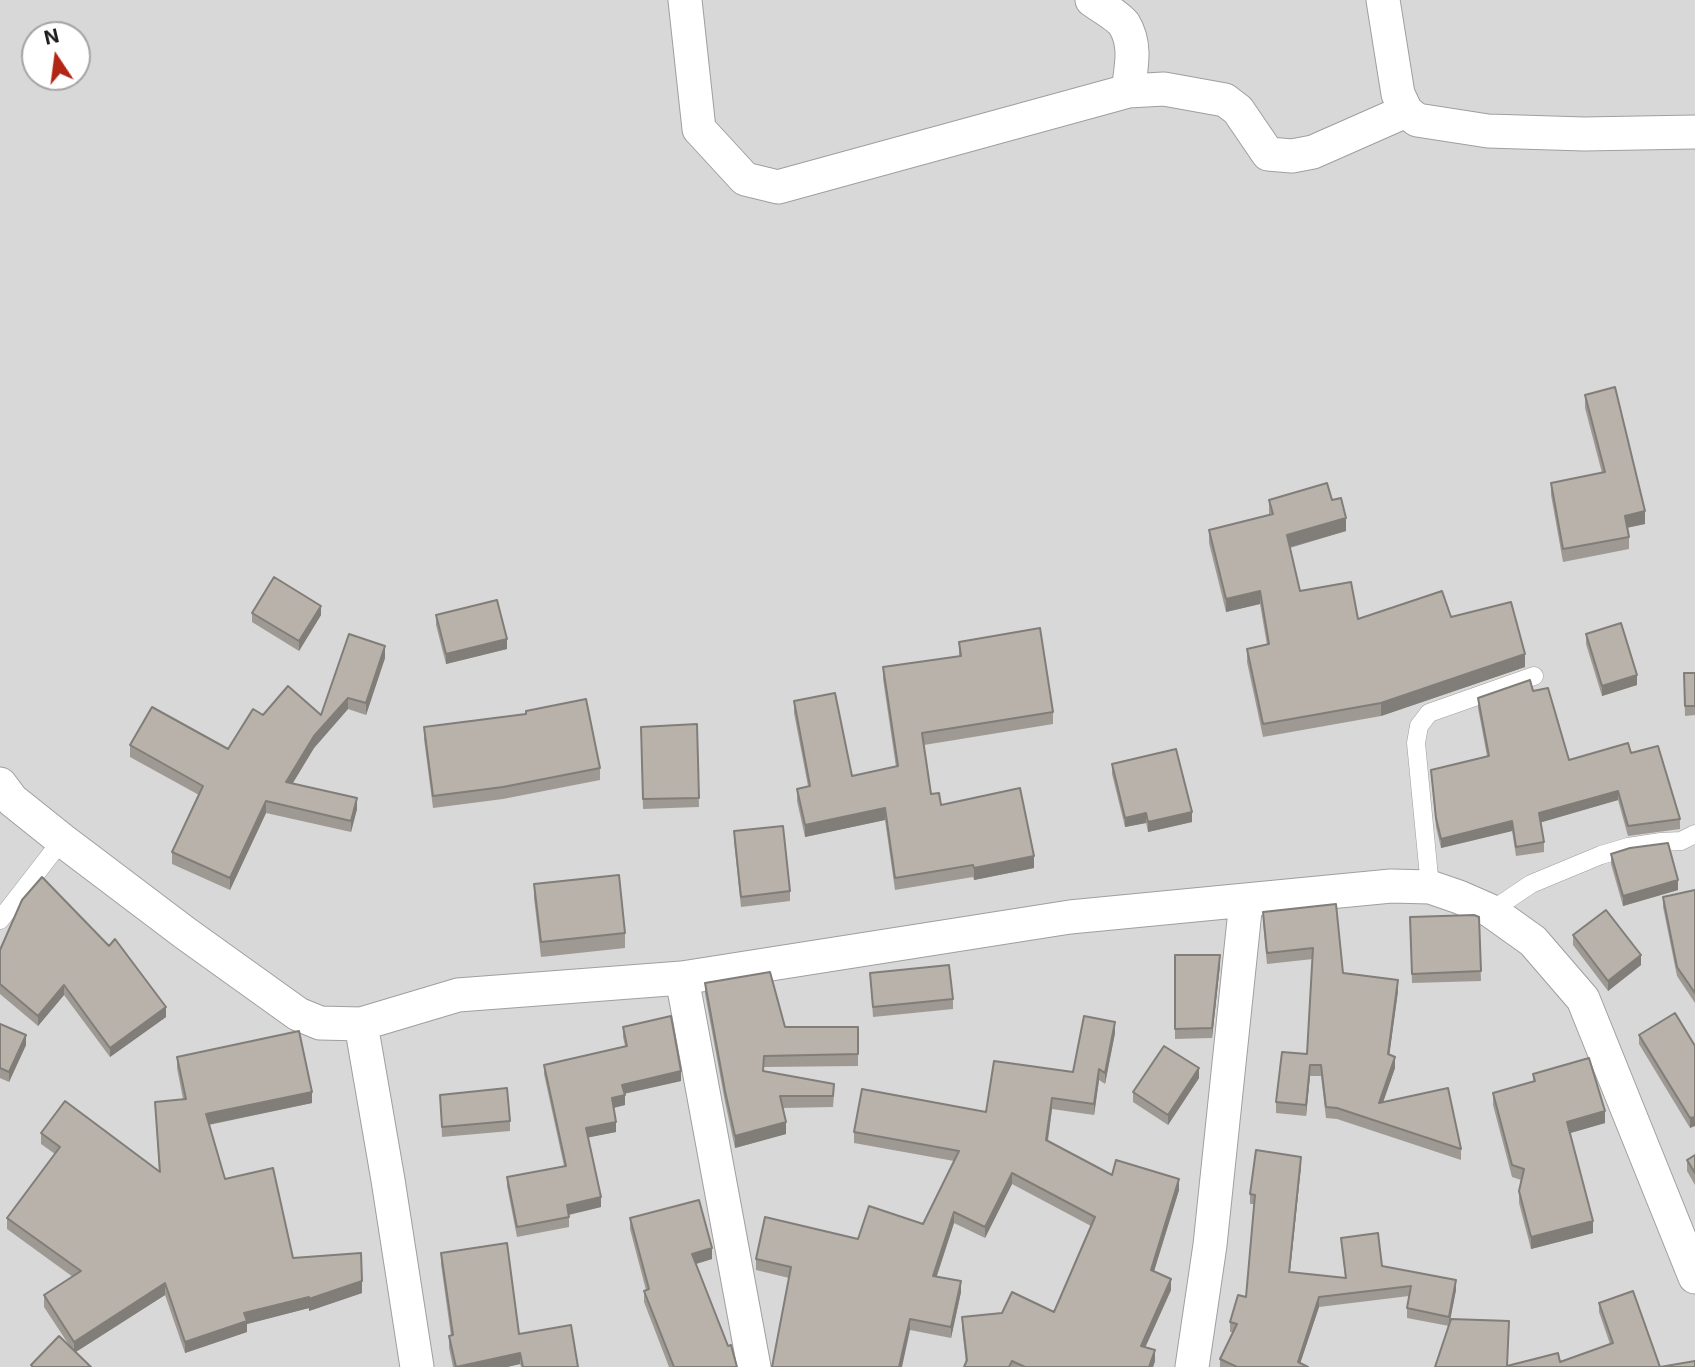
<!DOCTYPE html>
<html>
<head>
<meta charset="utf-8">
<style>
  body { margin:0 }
  #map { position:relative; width:1695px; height:1367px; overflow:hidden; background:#ebe9e1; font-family:Inter,sans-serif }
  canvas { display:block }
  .north { position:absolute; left:21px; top:21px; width:70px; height:70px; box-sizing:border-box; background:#fff; border:2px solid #a4a4a4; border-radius:50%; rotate:347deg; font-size:19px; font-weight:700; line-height:28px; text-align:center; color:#1b1b1b }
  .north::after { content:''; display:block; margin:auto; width:24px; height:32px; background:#b12615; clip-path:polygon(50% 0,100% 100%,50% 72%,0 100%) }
</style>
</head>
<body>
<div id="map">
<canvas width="1695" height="1367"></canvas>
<div class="north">N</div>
</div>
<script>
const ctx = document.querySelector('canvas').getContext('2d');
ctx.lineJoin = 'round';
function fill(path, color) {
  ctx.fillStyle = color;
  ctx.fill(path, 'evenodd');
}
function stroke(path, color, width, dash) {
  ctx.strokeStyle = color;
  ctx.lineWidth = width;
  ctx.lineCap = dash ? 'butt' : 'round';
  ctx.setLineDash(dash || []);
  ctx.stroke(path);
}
fill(new Path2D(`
  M 0,0 L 1695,0 L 1695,1367 L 0,1367 ZM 35,35 L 77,35 L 77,77 L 35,77 Z`), '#d9d8d8');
const service = new Path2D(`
  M 1430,887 L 1416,743 L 1419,726 L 1429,713 L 1534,676
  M 1491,911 L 1531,884 L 1601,855 L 1628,847 L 1661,842 L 1681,841 L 1695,834
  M 0,920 L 62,840`);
const minor = new Path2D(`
  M 685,0 L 699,129 L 745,179 L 778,187 L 1128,91
  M 1092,0 C 1100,6 1118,16 1124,24 C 1137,45 1131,68 1128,91 L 1164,89 L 1225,100 L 1238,110 L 1268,154 L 1292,156 L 1313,152 L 1406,111
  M 1383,0 L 1398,94 L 1406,111 L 1417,120 L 1488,131 L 1584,134 L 1695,132
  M 0,784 L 12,800 L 62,840 L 185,933 L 298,1014 L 320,1023 L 361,1024 L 458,995 L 682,978 L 1070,917 L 1391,886 L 1430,887 L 1459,897 L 1491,911 L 1533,941 L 1583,999 L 1695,1277
  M 682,978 L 754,1367
  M 361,1024 L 388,1180 L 417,1367
  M 1192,1367 L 1210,1245 L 1246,901`);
stroke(service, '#9f9f9f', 19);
stroke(minor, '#9f9f9f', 35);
stroke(service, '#fff', 18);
stroke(minor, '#fff', 33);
fill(new Path2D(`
  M 1585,395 L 1645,524 L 1627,528 L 1629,537 L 1629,549 L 1563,562 L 1551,495 L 1551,483 L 1602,473 L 1585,408 Z
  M 1269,500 L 1332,500 L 1346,531 L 1290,548 L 1300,591 L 1358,619 L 1451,617 L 1525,667 L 1381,716 L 1263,737 L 1247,662 L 1247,649 L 1267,645 L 1260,604 L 1226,612 L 1209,543 L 1209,530 L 1269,515 Z
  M 252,613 L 321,615 L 299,651 L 252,622 Z
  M 436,615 L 507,649 L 446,664 L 436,625 Z
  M 1586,634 L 1637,685 L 1602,696 L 1586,644 Z
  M 959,642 L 1053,712 L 1053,724 L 924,745 L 931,794 L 941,805 L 1034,868 L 974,880 L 973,877 L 895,890 L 885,820 L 805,837 L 797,801 L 797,789 L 808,786 L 794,713 L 794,701 L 852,776 L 896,767 L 883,679 L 883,667 L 959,656 Z
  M 385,658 L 366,715 L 348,709 L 314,748 L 293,783 L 357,809 L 351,832 L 266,813 L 230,890 L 172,864 L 172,852 L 199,795 L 130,757 L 130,745 L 228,749 L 263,715 L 321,715 Z
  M 1684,673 L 1695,673 L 1695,715 L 1685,716 Z
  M 1533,691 L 1569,760 L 1631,753 L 1680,819 L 1680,829 L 1628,836 L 1618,800 L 1541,822 L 1544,842 L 1544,852 L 1516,856 L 1512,831 L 1441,848 L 1436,827 L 1431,770 L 1487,756 L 1478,708 L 1478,698 Z
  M 697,724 L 699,807 L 643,809 L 641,727 Z
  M 424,727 L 600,768 L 600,780 L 503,799 L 433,808 L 424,739 Z
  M 1112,764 L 1192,822 L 1148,832 L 1146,823 L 1125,827 L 1112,774 Z
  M 734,831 L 790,891 L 790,901 L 741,907 L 734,841 Z
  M 1611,854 L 1678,890 L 1623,906 L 1611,864 Z
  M 534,884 L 625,933 L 625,948 L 541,957 L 534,898 Z
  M 1695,890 L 1695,1003 L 1677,976 L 1663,907 L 1663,897 Z
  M 1336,904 L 1343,973 L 1398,991 L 1389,1055 L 1395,1068 L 1383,1102 L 1461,1149 L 1461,1160 L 1337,1119 L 1326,1118 L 1321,1076 L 1310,1076 L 1306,1116 L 1276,1113 L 1276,1102 L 1307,1054 L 1313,959 L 1267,964 L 1263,923 L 1263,912 Z
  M 1410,917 L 1479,917 L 1481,981 L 1412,983 Z
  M 1573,935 L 1641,965 L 1608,991 L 1573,945 Z
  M 0,950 L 166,1017 L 110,1057 L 64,995 L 38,1026 L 0,994 Z
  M 1175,955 L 1220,965 L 1212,1038 L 1175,1039 Z
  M 870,973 L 953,999 L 953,1009 L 873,1017 Z
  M 705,983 L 785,1027 L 858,1027 L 858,1066 L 764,1067 L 764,1071 L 834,1095 L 833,1107 L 783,1108 L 786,1134 L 735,1148 L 725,1102 L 705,994 Z
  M 0,1024 L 26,1045 L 9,1082 L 0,1078 Z
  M 623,1027 L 681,1081 L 624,1094 L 625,1105 L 614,1108 L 616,1132 L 588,1137 L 601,1207 L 569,1215 L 569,1227 L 517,1237 L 507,1186 L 507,1177 L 564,1166 L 544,1074 L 544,1065 L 625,1046 L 623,1037 Z
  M 1115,1033 L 1105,1084 L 1099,1080 L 1094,1115 L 1052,1109 L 1048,1141 L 1112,1175 L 1179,1190 L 1154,1271 L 1171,1290 L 1145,1347 L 1155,1361 L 1153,1367 L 964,1367 L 966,1363 L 962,1328 L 962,1317 L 1054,1312 L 1091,1226 L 1012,1184 L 985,1238 L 954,1223 L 937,1276 L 961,1292 L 951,1338 L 910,1330 L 789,1278 L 756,1270 L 756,1259 L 858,1239 L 923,1224 L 954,1161 L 854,1143 L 854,1132 L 986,1112 L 1073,1072 Z
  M 1639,1035 L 1695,1046 L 1690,1128 L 1639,1044 Z
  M 177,1057 L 312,1103 L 209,1125 L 225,1179 L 293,1258 L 362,1293 L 309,1311 L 309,1308 L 247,1324 L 247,1332 L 185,1353 L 165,1295 L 76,1352 L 91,1367 L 31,1367 L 31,1365 L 69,1345 L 44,1307 L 44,1295 L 73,1277 L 7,1229 L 7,1218 L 55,1154 L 41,1144 L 41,1133 L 159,1171 L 155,1102 L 183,1099 L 177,1068 Z
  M 1533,1074 L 1605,1123 L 1570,1133 L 1593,1233 L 1531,1249 L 1519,1203 L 1519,1191 L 1521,1180 L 1512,1177 L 1493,1105 L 1493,1093 L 1533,1082 Z
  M 1199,1078 L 1168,1125 L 1133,1102 L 1133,1092 Z
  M 440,1095 L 510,1121 L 510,1131 L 442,1137 Z
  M 1695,1155 L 1695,1185 L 1687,1171 L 1687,1160 Z
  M 1301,1166 L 1290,1272 L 1345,1278 L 1341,1238 L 1382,1266 L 1456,1290 L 1449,1324 L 1507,1365 L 1560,1362 L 1610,1344 L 1599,1312 L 1599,1303 L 1660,1367 L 1435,1367 L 1449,1326 L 1407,1318 L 1407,1308 L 1409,1296 L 1319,1307 L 1300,1363 L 1308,1367 L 1220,1367 L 1220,1359 L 1233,1332 L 1230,1332 L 1230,1322 L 1246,1297 L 1254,1204 L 1250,1204 L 1250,1194 Z
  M 630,1218 L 712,1259 L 696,1264 L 737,1367 L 669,1367 L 644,1302 L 644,1291 L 646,1290 L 630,1229 Z
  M 441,1253 L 519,1334 L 578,1367 L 521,1367 L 520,1364 L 507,1367 L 453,1367 L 449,1348 L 449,1336 L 451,1336 L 441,1264 Z`), '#9e9993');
fill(new Path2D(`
  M 1645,511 L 1645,524 L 1625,528 L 1625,516 Z
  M 1346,518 L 1346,531 L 1287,548 L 1287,535 Z
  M 1260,591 L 1260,604 L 1226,612 L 1226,599 Z
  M 321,606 L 321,615 L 299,651 L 299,641 Z
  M 507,639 L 507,649 L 446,664 L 446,654 Z
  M 385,646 L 385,658 L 366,715 L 366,703 Z
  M 1525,654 L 1525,667 L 1381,716 L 1381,703 Z
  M 1637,675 L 1637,685 L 1602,696 L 1602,686 Z
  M 348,698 L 348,709 L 314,748 L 286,794 L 286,782 L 314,736 Z
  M 1618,791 L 1618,800 L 1539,823 L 1539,813 Z
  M 357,798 L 357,809 L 351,832 L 351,821 Z
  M 266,801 L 266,813 L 230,890 L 230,878 Z
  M 885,808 L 885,820 L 805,837 L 805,825 Z
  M 1192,812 L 1192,822 L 1148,832 L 1148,822 Z
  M 1146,813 L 1146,823 L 1125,827 L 1125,818 Z
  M 1512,821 L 1512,831 L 1441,848 L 1441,839 Z
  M 1034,856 L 1034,868 L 974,880 L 974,868 Z
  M 1678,880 L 1678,890 L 1623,906 L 1623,896 Z
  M 1220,955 L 1220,965 L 1212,1038 L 1212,1028 Z
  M 1641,955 L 1641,965 L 1608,991 L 1608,981 Z
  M 1398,980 L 1398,991 L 1388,1065 L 1388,1054 Z
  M 64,985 L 64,995 L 38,1026 L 38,1016 Z
  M 166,1007 L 166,1017 L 110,1057 L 110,1048 Z
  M 1115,1022 L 1115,1033 L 1105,1084 L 1105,1073 Z
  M 26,1035 L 26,1045 L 9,1082 L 9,1072 Z
  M 1395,1057 L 1395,1068 L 1379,1114 L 1379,1103 Z
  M 1310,1065 L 1310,1076 L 1306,1116 L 1306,1105 Z
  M 1199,1068 L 1199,1078 L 1168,1125 L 1168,1115 Z
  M 1099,1069 L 1099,1080 L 1094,1115 L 1094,1104 Z
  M 681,1071 L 681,1081 L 622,1094 L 622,1085 Z
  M 312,1092 L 312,1103 L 206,1125 L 206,1114 Z
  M 625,1095 L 625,1105 L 612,1108 L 612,1098 Z
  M 1052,1098 L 1052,1109 L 1046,1151 L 1046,1140 Z
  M 1605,1111 L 1605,1123 L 1567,1134 L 1567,1122 Z
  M 1695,1117 L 1695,1126 L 1690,1128 L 1690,1118 Z
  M 616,1122 L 616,1132 L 586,1138 L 586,1128 Z
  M 786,1122 L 786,1134 L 735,1148 L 735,1136 Z
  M 1301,1157 L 1301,1166 L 1289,1281 L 1289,1272 Z
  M 1012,1173 L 1012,1184 L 985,1238 L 985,1227 Z
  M 1179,1179 L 1179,1190 L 1151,1281 L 1151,1270 Z
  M 601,1197 L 601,1207 L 567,1215 L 567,1205 Z
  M 954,1212 L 954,1223 L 933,1287 L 933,1276 Z
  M 1593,1221 L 1593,1233 L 1531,1249 L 1531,1237 Z
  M 712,1248 L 712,1259 L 692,1265 L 692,1254 Z
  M 1171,1279 L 1171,1290 L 1141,1357 L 1141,1346 Z
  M 1456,1280 L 1456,1290 L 1449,1326 L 1449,1317 Z
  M 362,1281 L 362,1293 L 309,1311 L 309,1299 Z
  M 961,1281 L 961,1292 L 951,1338 L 951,1327 Z
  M 165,1283 L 165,1295 L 74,1353 L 74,1342 Z
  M 309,1297 L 309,1308 L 247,1324 L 247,1332 L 185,1353 L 185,1342 L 244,1313 Z
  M 1319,1297 L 1319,1307 L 1299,1367 L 1298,1362 Z
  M 910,1319 L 910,1330 L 902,1367 L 899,1367 Z
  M 1155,1350 L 1155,1361 L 1153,1367 L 1149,1367 Z
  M 520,1353 L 520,1364 L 507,1367 L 458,1367 Z`), '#817d78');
const building = new Path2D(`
  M 1615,387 L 1645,511 L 1625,516 L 1629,537 L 1563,549 L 1551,483 L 1605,472 L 1585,395 Z
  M 1327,483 L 1332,500 L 1341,498 L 1346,518 L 1287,535 L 1300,591 L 1351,582 L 1358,619 L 1442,591 L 1451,617 L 1511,602 L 1525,654 L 1381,703 L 1263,724 L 1247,649 L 1269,644 L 1260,591 L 1226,599 L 1209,530 L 1273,514 L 1269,500 Z
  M 274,577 L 321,606 L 299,641 L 252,613 Z
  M 497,600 L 507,639 L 446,654 L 436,615 Z
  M 1621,623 L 1637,675 L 1602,686 L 1586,634 Z
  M 1040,628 L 1053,712 L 922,733 L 931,794 L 939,793 L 941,805 L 1020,788 L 1034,856 L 974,868 L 973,865 L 895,878 L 885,808 L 805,825 L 797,789 L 810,786 L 794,701 L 835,693 L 852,776 L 898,766 L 883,667 L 961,656 L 959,642 Z
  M 349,634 L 385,646 L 366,703 L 348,698 L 314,736 L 286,782 L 357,798 L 351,821 L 266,801 L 230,878 L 172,852 L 203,786 L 130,745 L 152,707 L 228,749 L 253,709 L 263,715 L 288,686 L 321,715 Z
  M 1684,673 L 1695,673 L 1695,706 L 1685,706 Z
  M 1530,680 L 1533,691 L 1548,688 L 1569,760 L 1628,743 L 1631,753 L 1658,746 L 1680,819 L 1628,826 L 1618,791 L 1539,813 L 1544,842 L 1516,847 L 1512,821 L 1441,839 L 1436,818 L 1431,770 L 1489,756 L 1478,698 Z
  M 586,699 L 600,768 L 503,787 L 433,796 L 424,727 L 526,714 L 526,711 Z
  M 697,724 L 699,798 L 643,799 L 641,727 Z
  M 1176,749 L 1192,812 L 1148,822 L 1146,813 L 1125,818 L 1112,764 Z
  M 783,826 L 790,891 L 741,897 L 734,831 Z
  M 1668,843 L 1678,880 L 1623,896 L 1611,854 L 1630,848 Z
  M 619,875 L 625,933 L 541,942 L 534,884 Z
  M 42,877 L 109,946 L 115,939 L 166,1007 L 110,1048 L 64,985 L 38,1016 L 0,984 L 0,950 L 22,900 Z
  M 1695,890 L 1695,993 L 1677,967 L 1663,897 Z
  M 1336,904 L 1343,973 L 1398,980 L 1388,1054 L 1395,1057 L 1379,1103 L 1448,1088 L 1461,1149 L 1337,1108 L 1326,1107 L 1321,1065 L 1310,1065 L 1306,1105 L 1276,1102 L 1282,1052 L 1307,1054 L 1313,948 L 1267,953 L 1263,912 Z
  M 1606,910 L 1641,955 L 1608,981 L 1573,935 Z
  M 1474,915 L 1479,917 L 1481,971 L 1412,974 L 1410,917 Z
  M 1175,955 L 1220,955 L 1212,1028 L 1175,1029 Z
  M 949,965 L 953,999 L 873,1007 L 870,973 Z
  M 770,972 L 785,1027 L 858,1027 L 858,1054 L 764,1056 L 763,1071 L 834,1084 L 833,1096 L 780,1096 L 786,1122 L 735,1136 L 725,1091 L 705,983 Z
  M 1675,1013 L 1695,1046 L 1695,1117 L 1690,1118 L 1639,1035 Z
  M 671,1016 L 681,1071 L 622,1085 L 625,1095 L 612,1098 L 616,1122 L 586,1128 L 601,1197 L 567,1205 L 569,1217 L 517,1227 L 507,1177 L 566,1166 L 544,1065 L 627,1046 L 623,1027 Z
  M 1084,1016 L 1115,1022 L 1105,1073 L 1099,1069 L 1094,1104 L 1052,1098 L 1046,1140 L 1112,1175 L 1116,1160 L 1179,1179 L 1151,1270 L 1171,1279 L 1141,1346 L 1155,1350 L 1149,1367 L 1025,1367 L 1012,1361 L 1009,1367 L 964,1367 L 967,1360 L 962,1317 L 1002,1313 L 1012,1292 L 1054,1312 L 1095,1217 L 1012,1173 L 985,1227 L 954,1212 L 933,1276 L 961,1281 L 951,1327 L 910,1319 L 899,1367 L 772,1367 L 791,1267 L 756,1259 L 765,1217 L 858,1239 L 869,1206 L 923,1224 L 959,1151 L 854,1132 L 862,1089 L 986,1112 L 994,1061 L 1073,1072 Z
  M 0,1024 L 26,1035 L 9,1072 L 0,1068 Z
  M 299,1031 L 312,1092 L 206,1114 L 225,1179 L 273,1168 L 293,1258 L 361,1253 L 362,1281 L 309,1299 L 309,1297 L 244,1313 L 247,1321 L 185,1342 L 165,1283 L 74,1342 L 44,1295 L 81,1271 L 7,1218 L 60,1147 L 41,1133 L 65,1101 L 160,1172 L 155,1102 L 186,1099 L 177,1057 Z
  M 1164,1046 L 1199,1068 L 1168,1115 L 1133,1092 Z
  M 1589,1058 L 1605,1111 L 1567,1122 L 1593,1221 L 1531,1237 L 1519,1191 L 1524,1169 L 1512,1165 L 1493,1093 L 1535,1081 L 1533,1074 Z
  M 507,1088 L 510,1121 L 442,1127 L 440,1095 Z
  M 1256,1150 L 1301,1157 L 1289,1272 L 1346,1278 L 1341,1238 L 1378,1233 L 1382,1266 L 1456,1280 L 1449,1317 L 1407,1308 L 1411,1286 L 1319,1297 L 1298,1362 L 1308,1367 L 1237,1367 L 1220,1359 L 1237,1324 L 1230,1322 L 1238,1295 L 1246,1297 L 1255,1195 L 1250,1194 Z
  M 1695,1155 L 1695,1173 L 1687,1160 Z
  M 699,1200 L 712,1248 L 692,1254 L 728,1346 L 731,1345 L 737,1367 L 674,1367 L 644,1291 L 649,1289 L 630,1218 Z
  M 507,1243 L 519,1334 L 571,1325 L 578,1367 L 523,1367 L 520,1353 L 456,1367 L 449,1336 L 453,1335 L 441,1253 Z
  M 1633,1291 L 1660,1367 L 1435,1367 L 1451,1319 L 1509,1321 L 1507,1366 L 1558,1353 L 1560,1362 L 1613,1343 L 1599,1303 Z
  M 59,1336 L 91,1367 L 33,1367 L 31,1365 Z
  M 1695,1361 L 1695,1367 L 1660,1367 Z`);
fill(building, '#b8b2ab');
stroke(building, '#817d78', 2);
</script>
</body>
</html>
